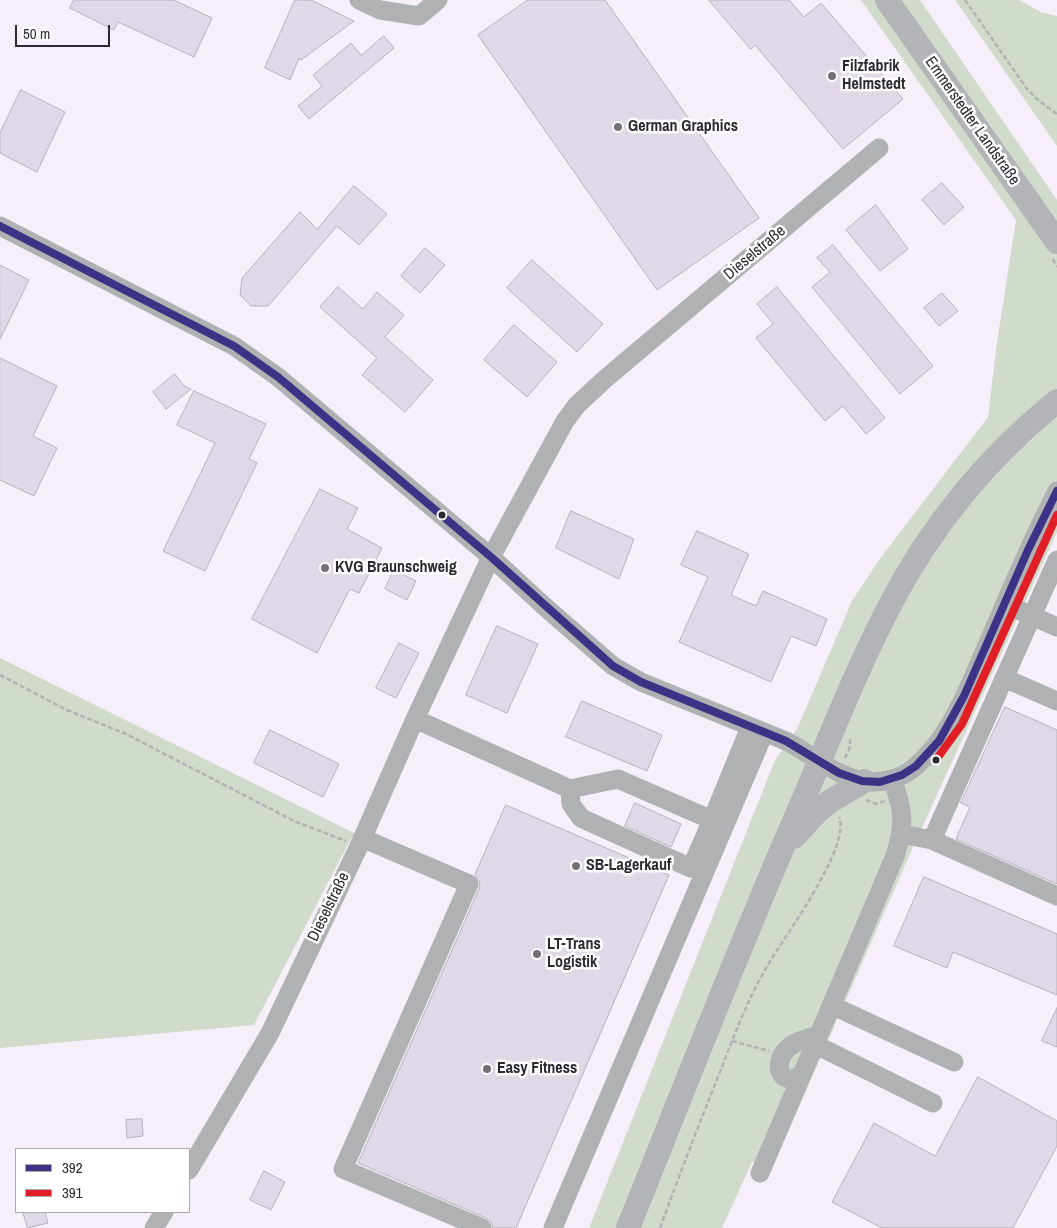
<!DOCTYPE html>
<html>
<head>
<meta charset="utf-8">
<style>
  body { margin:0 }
  #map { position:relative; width:1057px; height:1228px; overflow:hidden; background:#f6effa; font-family:"Archivo Narrow",sans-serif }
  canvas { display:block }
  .legend { position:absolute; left:15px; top:1148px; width:175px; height:65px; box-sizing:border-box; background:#fff; border:1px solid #aba9ad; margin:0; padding:6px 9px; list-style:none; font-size:15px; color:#2e2931 }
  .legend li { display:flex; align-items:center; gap:10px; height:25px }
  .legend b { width:25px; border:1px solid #aba9ad }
  .scale { position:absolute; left:15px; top:25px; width:95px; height:22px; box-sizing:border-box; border:2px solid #2e2931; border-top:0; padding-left:6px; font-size:15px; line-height:18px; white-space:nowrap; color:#2e2931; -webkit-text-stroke:4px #fff; paint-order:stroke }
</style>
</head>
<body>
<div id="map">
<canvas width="1057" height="1228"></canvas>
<ul class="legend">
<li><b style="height:6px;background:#3d3386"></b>392</li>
<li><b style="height:6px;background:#e11e26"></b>391</li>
</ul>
<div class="scale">50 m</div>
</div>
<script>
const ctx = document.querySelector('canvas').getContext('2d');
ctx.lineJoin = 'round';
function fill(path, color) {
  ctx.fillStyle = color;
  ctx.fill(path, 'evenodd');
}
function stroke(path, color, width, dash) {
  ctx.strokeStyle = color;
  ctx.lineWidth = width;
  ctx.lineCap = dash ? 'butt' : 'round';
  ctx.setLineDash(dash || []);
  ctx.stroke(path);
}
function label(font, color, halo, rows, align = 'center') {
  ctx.font = font + ' "Archivo Narrow",sans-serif';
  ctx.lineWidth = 5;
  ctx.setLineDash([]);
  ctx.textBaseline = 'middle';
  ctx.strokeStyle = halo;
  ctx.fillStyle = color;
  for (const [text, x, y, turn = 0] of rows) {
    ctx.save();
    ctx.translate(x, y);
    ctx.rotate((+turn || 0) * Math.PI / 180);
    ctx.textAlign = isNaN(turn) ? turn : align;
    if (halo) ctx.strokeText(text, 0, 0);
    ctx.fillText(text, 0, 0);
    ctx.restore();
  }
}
fill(new Path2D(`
  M 861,0 L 920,0 L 1057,200 L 1057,532 L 914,845 L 773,1166 L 752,1162 L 722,1228 L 589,1228 L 775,760 L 797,729 L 852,601 L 879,560 L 988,417 L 997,342 L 1016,220 Z
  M 955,0 L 1019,0 L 1041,12 L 1057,16 L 1057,146 Z
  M 0,658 L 354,833 L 254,1025 L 0,1048 Z`), '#d0dbcc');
const building = new Path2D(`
  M 74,0 L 174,0 L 212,18 L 194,57 L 118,22 L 114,30 L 70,8 Z
  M 295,0 L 311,0 L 354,21 L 301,60 L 299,58 L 290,80 L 265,68 Z
  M 528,0 L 605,0 L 759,218 L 657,290 L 478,35 Z
  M 709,0 L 789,0 L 804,17 L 821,3 L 903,99 L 843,149 L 755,45 L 751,49 Z
  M 384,36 L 394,48 L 309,119 L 298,106 L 322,86 L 313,75 L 351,43 L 361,55 Z
  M 21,90 L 65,112 L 37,172 L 0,153 L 0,133 Z
  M 942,183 L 964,207 L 944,225 L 922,200 Z
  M 354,186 L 387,214 L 359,245 L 337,226 L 268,306 L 251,306 L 240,295 L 242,278 L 300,212 L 317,229 Z
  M 876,205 L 908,249 L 880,271 L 846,230 Z
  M 833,245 L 933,366 L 900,394 L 812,287 L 830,272 L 817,258 Z
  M 425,248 L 445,265 L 420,293 L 401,276 Z
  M 532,260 L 603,324 L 577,352 L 507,288 Z
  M 0,265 L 29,280 L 0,339 Z
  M 338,287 L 363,309 L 377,292 L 404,315 L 385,337 L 433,380 L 405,412 L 362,375 L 377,358 L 320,307 Z
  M 777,287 L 885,418 L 866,434 L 843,406 L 825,421 L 756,338 L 773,324 L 757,304 Z
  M 942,293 L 958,311 L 939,326 L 924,308 Z
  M 514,325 L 557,362 L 527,397 L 484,360 Z
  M 0,358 L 57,386 L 33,436 L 57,448 L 34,496 L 0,480 Z
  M 175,374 L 184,386 L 191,389 L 166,409 L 153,392 Z
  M 194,391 L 266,424 L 249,459 L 257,463 L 205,571 L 163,551 L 215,443 L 177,425 Z
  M 320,489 L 358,508 L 347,529 L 382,548 L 359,593 L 350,589 L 317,653 L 252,619 Z
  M 571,511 L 634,539 L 619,579 L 556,548 Z
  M 697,531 L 749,554 L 731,595 L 756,606 L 763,591 L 827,619 L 816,646 L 791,636 L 771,682 L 679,642 L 708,577 L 681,565 Z
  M 394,570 L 416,581 L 407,600 L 385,589 Z
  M 497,626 L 538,644 L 507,713 L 466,695 Z
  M 399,643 L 419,653 L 396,698 L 376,688 Z
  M 582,701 L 662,735 L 647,771 L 566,737 Z
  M 1005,707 L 1057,730 L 1057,884 L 956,839 L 970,807 L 961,803 Z
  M 270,730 L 339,764 L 323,797 L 254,763 Z
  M 635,803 L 681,824 L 671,847 L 625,826 Z
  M 506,805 L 669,875 L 516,1228 L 493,1228 L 491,1222 L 486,1218 L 358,1163 L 479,889 L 480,882 L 475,875 Z
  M 924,877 L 1057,934 L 1057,995 L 953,952 L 947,968 L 894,946 Z
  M 1057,1008 L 1057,1047 L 1042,1041 Z
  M 978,1077 L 1057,1121 L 1057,1146 L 1013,1228 L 882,1228 L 832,1202 L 874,1123 L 935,1156 Z
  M 142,1119 L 143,1136 L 127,1138 L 126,1120 Z
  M 264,1171 L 285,1182 L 271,1210 L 250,1200 Z
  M 23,1212 L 45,1212 L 48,1223 L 28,1228 Z`);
fill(building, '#e0d8e6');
stroke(building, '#b6b1ba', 1);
stroke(new Path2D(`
  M 965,0 L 1027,89 L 1038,100 L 1057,114
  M 1053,259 L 1057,267
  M 0,675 L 67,710 L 126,734 L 294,821 L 346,841
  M 845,758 L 850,747 L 850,738
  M 866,800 L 876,804 L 885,801
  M 732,1041 L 769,1051
  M 660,1228 C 679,1176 699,1124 720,1072 C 736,1030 751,990 776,952 C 791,928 851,844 839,817`), '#b2b3b6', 2.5, [5, 2.5]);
stroke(new Path2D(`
  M 359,0 L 380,10 L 419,16 L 438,0
  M 0,226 L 234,346 L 278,377 L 491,557 L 544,606 L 613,666 L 641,682 L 786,741 C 814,755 841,782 874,782 C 889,782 905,776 916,766 C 951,736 967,690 985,650 C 1008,597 1030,543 1057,491
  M 1005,604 L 1057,627
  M 1004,678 L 1057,701
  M 415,719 L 570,789 L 618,779 L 712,820 L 750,727
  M 570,789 L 571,804 L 581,818 L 691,868 L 712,820
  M 902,834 L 932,840 L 1057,896
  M 362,838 L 469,884 L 343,1169 L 482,1228
  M 932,840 L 1057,560
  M 831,1005 L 954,1062
  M 816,1045 L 933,1103
  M 802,1075 C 779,1088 772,1063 788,1048 C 795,1041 809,1038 818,1035
  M 189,1170 L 270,1033 L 359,846 L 415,719 L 491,557 L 565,421 L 577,405 L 605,379 L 879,148
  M 760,1173 L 895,856 C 905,823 904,811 892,779
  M 154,1228 L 164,1212
  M 553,1228 L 764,733`), '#afb1b3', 19);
stroke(new Path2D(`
  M 887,0 L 1057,242
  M 794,837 L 817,812 L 829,802 L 864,781
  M 628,1228 C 684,1089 738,949 798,812 C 828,743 855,672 890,605 C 931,526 989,456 1057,401`), '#b2b4b7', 24);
stroke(new Path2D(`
  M 0,226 L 234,346 L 278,377 L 491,557 L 613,666 L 641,682 L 786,741 L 839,773 L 862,781 L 880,782 L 902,775 L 916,766 L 939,741 L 964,696 L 1028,550 L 1057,491`), '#3d3386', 8);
stroke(new Path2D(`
  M 936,760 L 962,724 L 1057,515`), '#e11e26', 8);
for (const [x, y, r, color] of [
  [832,76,5,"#746e77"],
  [618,127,5,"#746e77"],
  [442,515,4.5,"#2e2931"],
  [325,568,5,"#746e77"],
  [936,760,4.5,"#2e2931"],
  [576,866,5,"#746e77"],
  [537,954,5,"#746e77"],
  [487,1069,5,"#746e77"]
]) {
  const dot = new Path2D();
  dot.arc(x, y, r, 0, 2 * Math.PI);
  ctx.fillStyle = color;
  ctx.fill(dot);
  stroke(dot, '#fff', 2);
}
label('bold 16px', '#2e2931', '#fff', [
  ["Filzfabrik",842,67],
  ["Helmstedt",842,85],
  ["German Graphics",628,127],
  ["KVG Braunschweig",335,568],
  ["SB-Lagerkauf",586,866],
  ["LT-Trans",547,945],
  ["Logistik",547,963],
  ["Easy Fitness",497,1069]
], 'left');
label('16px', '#2e2931', '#fff', [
  ["Emmerstedter Landstraße",972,121,55],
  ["Dieselstraße",755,253,-40],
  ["Dieselstraße",329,907,-64]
]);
</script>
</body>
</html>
